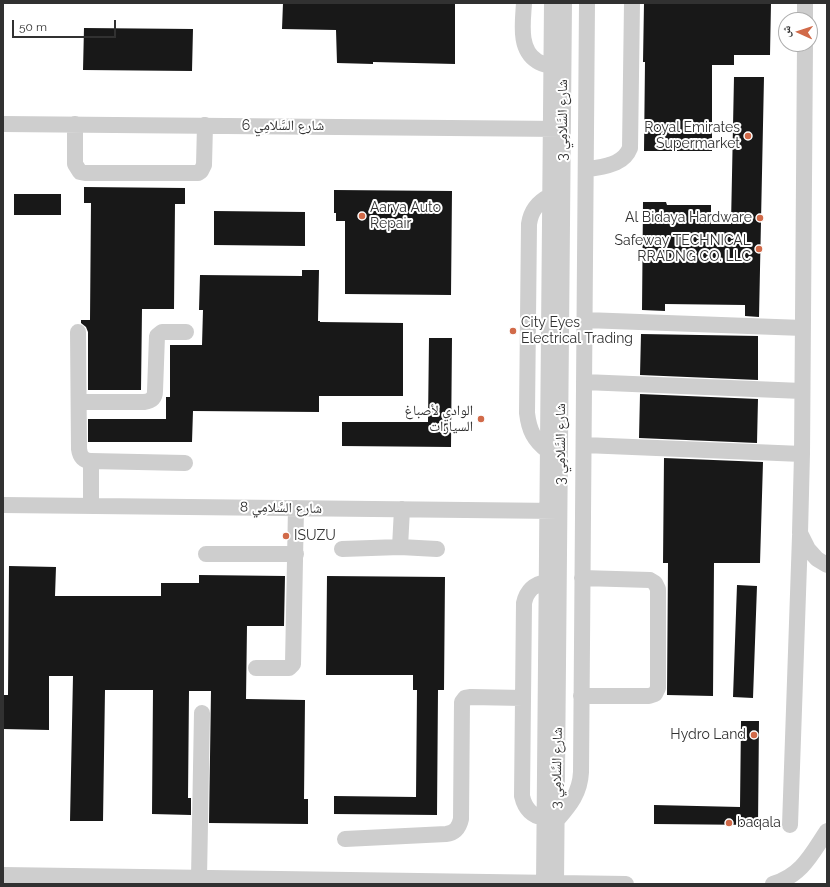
<!DOCTYPE html>
<html>
<head>
<meta charset="utf-8">
<style>
  body { margin:0 }
  #map { position:relative; width:830px; height:887px; overflow:hidden; background:#fff; font-family:Raleway,"Noto Naskh Arabic",sans-serif }
  canvas { display:block }
  .frame { position:absolute; inset:0; border:4px solid #313131; pointer-events:none }
  .north { position:absolute; left:778px; top:12px; width:40px; height:40px; box-sizing:border-box; background:#fff; border:1px solid #adadad; border-radius:50%; rotate:273deg; font-size:11px; font-weight:700; line-height:16px; text-align:center; color:#313131 }
  .north::after { content:''; display:block; margin:auto; width:14px; height:18px; background:#d16a49; clip-path:polygon(50% 0,100% 100%,50% 72%,0 100%) }
  .scale { position:absolute; left:12px; top:20px; width:104px; height:18px; box-sizing:border-box; border:2px solid #313131; border-top:0; padding-left:5px; font-size:12px; line-height:14px; white-space:nowrap; color:#313131; -webkit-text-stroke:3px #fff; paint-order:stroke }
</style>
</head>
<body>
<div id="map">
<canvas width="830" height="887"></canvas>
<div class="frame"></div>
<div class="north">ش</div>
<div class="scale">50 m</div>
</div>
<script>
const ctx = document.querySelector('canvas').getContext('2d');
ctx.lineJoin = 'round';
function fill(path, color) {
  ctx.fillStyle = color;
  ctx.fill(path, 'evenodd');
}
function stroke(path, color, width, dash) {
  ctx.strokeStyle = color;
  ctx.lineWidth = width;
  ctx.lineCap = dash ? 'butt' : 'round';
  ctx.setLineDash(dash || []);
  ctx.stroke(path);
}
function label(font, color, halo, rows, align = 'center') {
  ctx.font = font + ' Raleway,"Noto Naskh Arabic",sans-serif';
  ctx.lineWidth = 4;
  ctx.setLineDash([]);
  ctx.textBaseline = 'middle';
  ctx.strokeStyle = halo;
  ctx.fillStyle = color;
  for (const [text, x, y, turn = 0] of rows) {
    ctx.save();
    ctx.translate(x, y);
    ctx.rotate((+turn || 0) * Math.PI / 180);
    ctx.textAlign = isNaN(turn) ? turn : align;
    if (halo) ctx.strokeText(text, 0, 0);
    ctx.fillText(text, 0, 0);
    ctx.restore();
  }
}
fill(new Path2D(`
  M 283,3 L 455,3 L 455,64 L 373,62 L 373,64 L 337,63 L 336,30 L 282,29 Z
  M 644,3 L 771,3 L 770,55 L 734,55 L 734,65 L 712,65 L 712,151 L 644,151 L 645,62 L 643,62 Z
  M 84,28 L 193,29 L 192,71 L 83,70 Z
  M 734,77 L 764,77 L 759,317 L 745,316 L 745,305 L 665,304 L 665,311 L 642,310 L 643,202 L 666,202 L 667,205 L 711,205 L 711,224 L 731,224 Z
  M 84,187 L 185,188 L 185,204 L 175,204 L 174,309 L 142,309 L 141,390 L 88,390 L 88,332 L 86,327 L 81,323 L 81,320 L 90,320 L 91,203 L 84,203 Z
  M 334,190 L 452,191 L 451,295 L 345,294 L 345,221 L 336,221 L 336,213 L 334,213 Z
  M 14,194 L 61,194 L 61,215 L 14,215 Z
  M 214,211 L 305,212 L 305,246 L 214,245 Z
  M 302,270 L 319,270 L 318,321 L 320,321 L 320,322 L 403,323 L 403,396 L 319,396 L 319,412 L 193,411 L 192,442 L 88,442 L 88,419 L 166,419 L 166,397 L 170,397 L 170,345 L 202,345 L 203,310 L 199,310 L 200,275 L 302,276 Z
  M 641,334 L 758,336 L 758,380 L 640,375 Z
  M 429,338 L 452,338 L 451,447 L 342,446 L 342,422 L 428,422 Z
  M 640,394 L 758,399 L 757,443 L 639,438 Z
  M 664,458 L 763,462 L 760,563 L 714,563 L 713,696 L 667,695 L 668,563 L 663,563 Z
  M 9,566 L 56,567 L 55,596 L 161,596 L 161,583 L 199,583 L 199,575 L 285,576 L 284,626 L 247,626 L 246,699 L 305,700 L 304,799 L 308,799 L 308,824 L 209,823 L 211,691 L 189,691 L 188,798 L 191,798 L 191,815 L 152,814 L 153,690 L 105,690 L 103,821 L 70,821 L 73,676 L 49,676 L 49,730 L 3,729 L 3,695 L 8,695 Z
  M 327,576 L 445,577 L 444,690 L 438,690 L 437,815 L 334,814 L 334,796 L 416,797 L 417,690 L 413,690 L 413,675 L 326,675 Z
  M 737,585 L 757,586 L 753,698 L 733,697 Z
  M 741,721 L 759,721 L 758,825 L 654,824 L 654,805 L 740,807 Z`), '#181818');
stroke(new Path2D(`
  M 524,3 C 523,22 518,49 537,61 C 541,64 547,65 552,66
  M 805,20 L 805,3
  M 805,44 L 802,454 L 800,533 L 808,549 L 817,559 L 827,565
  M 3,124 L 561,129
  M 75,124 L 75,164 L 80,172 L 85,173 L 198,173 L 201,171 L 204,165 L 205,125
  M 586,170 C 602,166 623,166 630,148 L 632,3
  M 585,320 L 803,328
  M 78,332 L 79,449 C 80,457 84,461 91,461 L 185,463
  M 584,382 L 802,391
  M 79,402 L 144,402 C 151,401 155,398 155,391 L 157,336 L 162,332 L 186,332
  M 584,445 L 802,454
  M 548,451 C 534,441 529,430 527,413 L 529,224 C 531,210 538,202 550,196
  M 3,505 L 558,511
  M 91,506 L 91,461
  M 400,547 L 437,549
  M 342,549 L 400,547 L 402,509
  M 206,554 L 296,554
  M 256,668 L 289,668 L 293,664 L 296,508
  M 581,696 L 649,696 L 655,694 L 658,688 L 658,589 L 655,583 L 650,580 L 582,578
  M 544,818 C 532,816 525,809 522,796 L 524,603 C 527,590 534,584 547,582
  M 557,820 C 570,805 580,793 581,772 L 587,3
  M 790,825 L 800,536
  M 345,839 L 446,834 C 455,833 459,828 461,819 L 462,702 L 465,698 L 471,697 L 523,698
  M 3,875 L 626,884
  M 199,878 L 202,713
  M 544,884 L 552,3
  M 556,884 L 564,3
  M 773,884 C 802,875 811,855 827,831`), '#cecece', 16);
for (const [x, y, r, color] of [
  [748,136,4,"#d16a49"],
  [362,216,4,"#d16a49"],
  [760,218,4,"#d16a49"],
  [759,249,4,"#d16a49"],
  [513,331,4,"#d16a49"],
  [481,419,4,"#d16a49"],
  [286,536,4,"#d16a49"],
  [754,735,4,"#d16a49"],
  [729,823,4,"#d16a49"]
]) {
  const dot = new Path2D();
  dot.arc(x, y, r, 0, 2 * Math.PI);
  ctx.fillStyle = color;
  ctx.fill(dot);
  stroke(dot, '#fff', 1.5);
}
label('14px', '#313131', '#fff', [
  ["شارع السَّلامِي 3",563,120,-90],
  ["شارع السَّلامِي 6",283,126],
  ["شارع السَّلامِي 3",561,444,-90],
  ["شارع السَّلامِي 8",281,508,1],
  ["شارع السَّلامِي 3",557,768,-89]
]);
label('14px', '#313131', '#fff', [
  ["Royal Emirates",740,128],
  ["Supermarket",740,144],
  ["Aarya Auto",370,208,"left"],
  ["Repair",370,224,"left"],
  ["Al Bidaya Hardware",752,218],
  ["Safeway TECHNICAL",751,241],
  ["RRADNG CO. LLC",751,257],
  ["City Eyes",521,323,"left"],
  ["Electrical Trading",521,339,"left"],
  ["الوادي لأصباغ",473,411],
  ["السيارات",473,427],
  ["ISUZU",294,536,"left"],
  ["Hydro Land",746,735],
  ["baqala",737,823,"left"]
], 'right');
</script>
</body>
</html>
